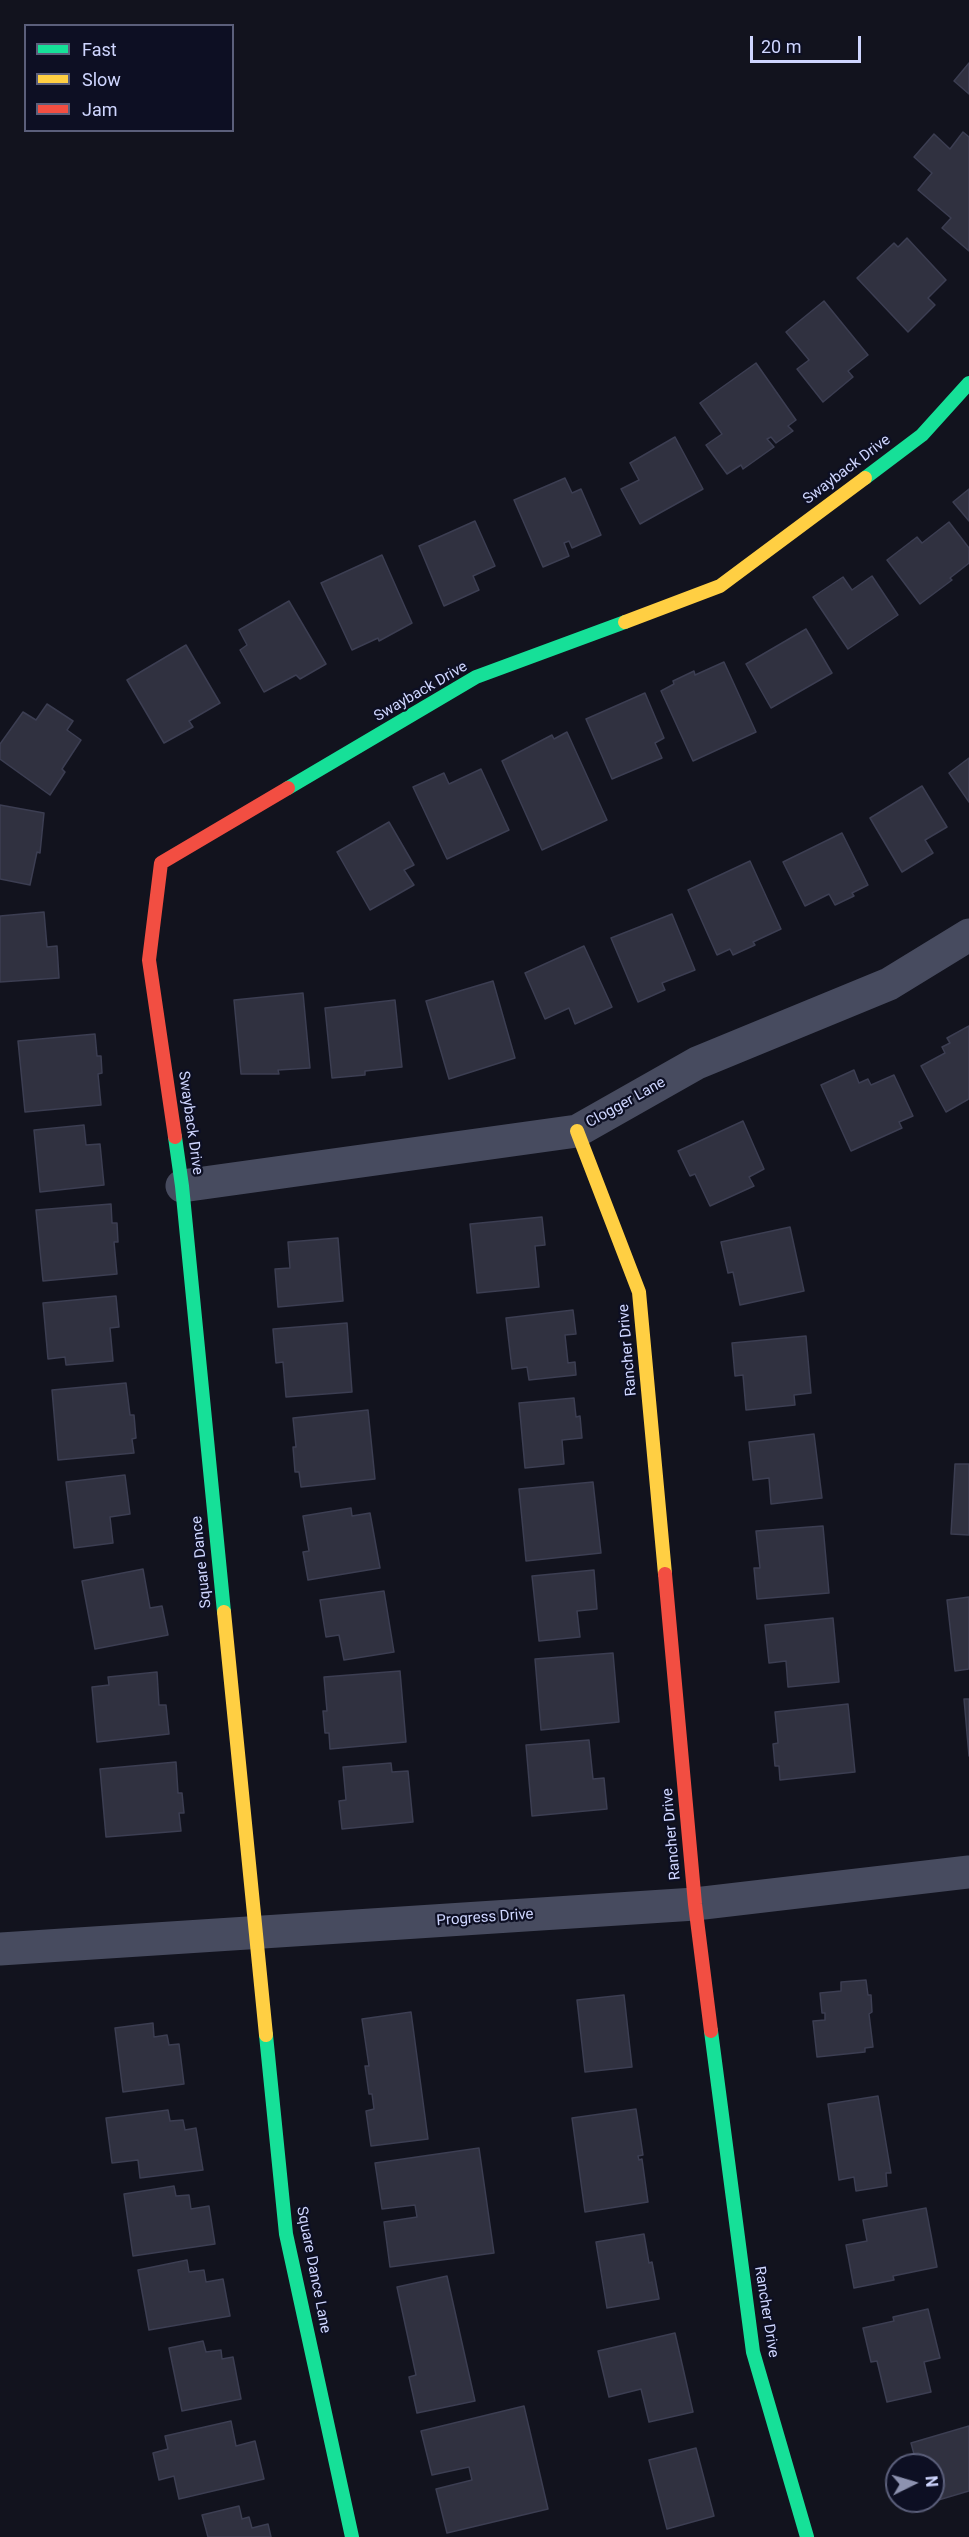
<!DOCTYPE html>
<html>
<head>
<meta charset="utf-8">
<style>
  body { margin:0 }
  #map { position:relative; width:969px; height:2537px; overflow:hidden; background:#12131e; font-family:Roboto,sans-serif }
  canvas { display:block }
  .legend { position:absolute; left:24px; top:24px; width:210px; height:108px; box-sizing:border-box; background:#0d0f23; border:2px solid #5b5f7b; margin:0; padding:8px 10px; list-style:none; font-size:18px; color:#cfd6ff }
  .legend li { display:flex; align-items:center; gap:12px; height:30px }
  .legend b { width:30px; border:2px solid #5b5f7b }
  .north { position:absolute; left:885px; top:2453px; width:60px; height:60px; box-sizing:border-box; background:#0d0f23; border:2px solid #5b5f7b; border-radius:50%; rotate:85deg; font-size:16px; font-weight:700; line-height:24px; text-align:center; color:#cfd6ff }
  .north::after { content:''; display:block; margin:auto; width:21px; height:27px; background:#8d92b0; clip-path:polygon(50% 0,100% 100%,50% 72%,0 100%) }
  .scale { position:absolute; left:750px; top:36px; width:111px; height:27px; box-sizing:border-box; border:3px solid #cfd6ff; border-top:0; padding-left:8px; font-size:18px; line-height:21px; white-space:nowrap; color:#cfd6ff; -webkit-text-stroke:4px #0d0f23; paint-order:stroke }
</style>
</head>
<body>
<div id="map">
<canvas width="969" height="2537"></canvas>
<ul class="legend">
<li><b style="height:8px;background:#16e098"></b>Fast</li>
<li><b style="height:8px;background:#ffcf43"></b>Slow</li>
<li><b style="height:8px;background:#f24e42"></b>Jam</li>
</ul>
<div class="north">N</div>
<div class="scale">20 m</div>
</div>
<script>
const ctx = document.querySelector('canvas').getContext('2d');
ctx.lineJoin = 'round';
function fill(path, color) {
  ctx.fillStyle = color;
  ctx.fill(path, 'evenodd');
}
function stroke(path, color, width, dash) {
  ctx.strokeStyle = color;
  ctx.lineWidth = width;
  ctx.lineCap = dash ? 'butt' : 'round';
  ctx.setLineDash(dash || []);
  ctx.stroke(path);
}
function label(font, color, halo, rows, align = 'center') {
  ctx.font = font + ' Roboto,sans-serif';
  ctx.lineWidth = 4.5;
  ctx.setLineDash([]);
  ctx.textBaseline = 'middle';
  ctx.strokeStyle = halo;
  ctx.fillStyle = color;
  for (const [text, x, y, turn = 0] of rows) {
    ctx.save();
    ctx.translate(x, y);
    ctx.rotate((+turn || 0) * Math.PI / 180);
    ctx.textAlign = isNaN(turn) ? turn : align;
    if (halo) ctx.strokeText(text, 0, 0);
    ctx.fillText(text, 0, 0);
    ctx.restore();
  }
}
const building = new Path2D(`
  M 969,63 L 969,94 L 954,81 Z
  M 963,132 L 969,137 L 969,251 L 942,228 L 951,218 L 918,190 L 932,173 L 914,157 L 934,134 L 950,149 Z
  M 907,238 L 946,280 L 928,298 L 935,305 L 908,332 L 857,278 L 894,243 L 898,247 Z
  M 824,301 L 868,355 L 848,371 L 853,377 L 823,402 L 797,369 L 809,360 L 786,332 Z
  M 756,363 L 796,420 L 788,426 L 793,431 L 776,443 L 771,437 L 767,439 L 774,447 L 743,469 L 741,465 L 727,474 L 706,445 L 722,434 L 700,403 Z
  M 675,437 L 703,489 L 640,524 L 621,489 L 639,480 L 630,463 Z
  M 565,478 L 572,493 L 581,489 L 601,535 L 572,548 L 569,541 L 564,543 L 569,556 L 543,567 L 514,500 Z
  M 969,489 L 969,521 L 953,502 Z
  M 475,521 L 495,566 L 473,576 L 479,590 L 444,606 L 419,546 Z
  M 949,522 L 969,548 L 969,563 L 950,578 L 952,580 L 920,604 L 887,560 L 917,537 L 922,543 Z
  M 382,555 L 412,623 L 379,641 L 378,638 L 352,650 L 321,583 Z
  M 872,576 L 898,615 L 848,649 L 813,597 L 843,577 L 852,590 Z
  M 289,601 L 326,664 L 300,679 L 296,675 L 264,692 L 240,650 L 247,645 L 239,630 Z
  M 806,629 L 832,673 L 771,708 L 746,664 Z
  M 186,645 L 220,703 L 189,721 L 193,727 L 164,743 L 127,680 Z
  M 724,662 L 756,732 L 693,761 L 661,691 L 674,684 L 673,681 L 694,671 L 695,675 Z
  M 645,693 L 664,738 L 655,743 L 662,758 L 612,779 L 586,719 Z
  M 47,704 L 73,721 L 67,730 L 81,740 L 62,769 L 65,772 L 50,795 L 0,759 L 0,744 L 23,712 L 36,720 Z
  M 567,732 L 607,820 L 542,850 L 502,761 L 552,735 L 554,739 Z
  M 969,758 L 969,802 L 949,773 Z
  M 481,769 L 509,830 L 447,859 L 413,787 L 444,773 L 449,784 Z
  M 922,786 L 947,827 L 925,840 L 933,853 L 902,872 L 870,818 Z
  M 0,805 L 44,813 L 40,853 L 37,852 L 30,885 L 0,879 Z
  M 389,822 L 414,865 L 404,870 L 414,885 L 370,910 L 337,852 Z
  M 842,833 L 868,885 L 852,893 L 854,896 L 835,905 L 829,894 L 805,906 L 783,862 Z
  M 750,861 L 781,929 L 753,942 L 755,945 L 733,955 L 730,949 L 717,955 L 688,890 Z
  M 44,912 L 47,947 L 57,946 L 59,978 L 0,982 L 0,916 Z
  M 672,914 L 695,970 L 662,983 L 665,990 L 638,1002 L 611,938 Z
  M 584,946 L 612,1007 L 575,1024 L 569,1008 L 545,1019 L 525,973 Z
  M 493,981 L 515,1058 L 449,1079 L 426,1001 Z
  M 303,993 L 310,1068 L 278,1070 L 279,1074 L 241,1074 L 234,1000 Z
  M 395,1000 L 402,1067 L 365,1071 L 365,1075 L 332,1078 L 325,1008 Z
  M 969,1026 L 969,1099 L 946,1112 L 921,1066 L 945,1053 L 942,1047 L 950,1043 L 947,1038 Z
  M 95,1034 L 97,1056 L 101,1056 L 102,1073 L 98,1074 L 101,1105 L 25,1112 L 18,1041 Z
  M 854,1070 L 859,1083 L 868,1079 L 871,1085 L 894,1075 L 913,1116 L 899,1122 L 902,1128 L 851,1151 L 821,1085 Z
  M 743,1121 L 764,1169 L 749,1177 L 754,1186 L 710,1206 L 695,1174 L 690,1176 L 678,1151 Z
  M 84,1125 L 86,1145 L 100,1144 L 104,1185 L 40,1192 L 34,1130 Z
  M 111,1204 L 112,1223 L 117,1223 L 118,1242 L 114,1242 L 117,1274 L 43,1281 L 36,1210 Z
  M 542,1217 L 545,1245 L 535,1246 L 539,1287 L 477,1293 L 470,1224 Z
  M 790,1227 L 804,1291 L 740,1305 L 733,1272 L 728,1273 L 721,1242 Z
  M 338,1238 L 343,1301 L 278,1307 L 275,1269 L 290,1268 L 288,1242 Z
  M 116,1296 L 119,1327 L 110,1328 L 113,1361 L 66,1365 L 65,1357 L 48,1359 L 43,1303 Z
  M 573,1310 L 576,1334 L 565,1335 L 568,1363 L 575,1362 L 576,1375 L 529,1380 L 527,1367 L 512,1369 L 506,1318 Z
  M 347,1323 L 352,1392 L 286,1397 L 283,1362 L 276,1363 L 273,1329 Z
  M 806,1336 L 811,1393 L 794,1395 L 795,1405 L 746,1410 L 743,1375 L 735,1376 L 732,1343 Z
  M 126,1383 L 130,1415 L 134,1415 L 136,1438 L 132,1439 L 134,1453 L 58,1460 L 52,1390 Z
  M 574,1398 L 576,1417 L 580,1416 L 582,1438 L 562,1440 L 564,1464 L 525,1468 L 519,1403 Z
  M 368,1410 L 375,1479 L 301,1487 L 299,1472 L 295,1472 L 293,1447 L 296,1447 L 293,1418 Z
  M 814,1434 L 822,1498 L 771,1504 L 769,1478 L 753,1480 L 749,1442 Z
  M 955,1464 L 969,1464 L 969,1535 L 951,1534 Z
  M 125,1475 L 130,1514 L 110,1517 L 113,1543 L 74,1548 L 66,1482 Z
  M 593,1482 L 601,1553 L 526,1561 L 519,1489 Z
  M 351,1508 L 352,1516 L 370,1513 L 380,1568 L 308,1580 L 303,1552 L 309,1551 L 303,1516 Z
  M 823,1526 L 829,1593 L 757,1599 L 754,1568 L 760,1568 L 756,1531 Z
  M 143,1569 L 150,1608 L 162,1606 L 168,1635 L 95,1649 L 82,1581 Z
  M 594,1570 L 597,1609 L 577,1611 L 580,1637 L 539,1641 L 532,1576 Z
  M 384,1591 L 394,1652 L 344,1660 L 339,1635 L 326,1637 L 320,1600 Z
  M 969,1597 L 969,1669 L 955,1671 L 947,1600 Z
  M 833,1618 L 839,1682 L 788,1687 L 786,1661 L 769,1663 L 765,1625 Z
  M 613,1653 L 619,1722 L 541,1730 L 535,1659 Z
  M 400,1671 L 406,1742 L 330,1749 L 329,1733 L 325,1733 L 323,1711 L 327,1711 L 324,1677 Z
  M 157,1672 L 159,1705 L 166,1705 L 169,1734 L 97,1742 L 92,1687 L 109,1685 L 108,1677 Z
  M 964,1699 L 969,1699 L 969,1756 Z
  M 848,1704 L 855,1772 L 780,1780 L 779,1766 L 775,1766 L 773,1744 L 778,1743 L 775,1712 Z
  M 589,1740 L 593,1779 L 604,1778 L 607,1809 L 532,1816 L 526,1745 Z
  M 176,1762 L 178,1793 L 182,1793 L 184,1813 L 179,1813 L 181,1831 L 106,1837 L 100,1769 Z
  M 391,1763 L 392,1772 L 408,1771 L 413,1822 L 342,1829 L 339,1801 L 346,1800 L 343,1767 Z
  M 866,1980 L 868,1995 L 871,1995 L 872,2012 L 869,2014 L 873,2047 L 865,2048 L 865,2052 L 817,2057 L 813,2021 L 825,2020 L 825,2013 L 822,2013 L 820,1993 L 841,1991 L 841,1982 Z
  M 624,1995 L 632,2067 L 585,2072 L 577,2000 Z
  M 411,2012 L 428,2139 L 371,2146 L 366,2111 L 374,2109 L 372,2094 L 369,2094 L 365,2066 L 369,2066 L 362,2019 Z
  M 153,2023 L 154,2037 L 167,2035 L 169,2045 L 179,2044 L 184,2084 L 123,2092 L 115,2028 Z
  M 878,2096 L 891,2173 L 886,2173 L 887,2186 L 856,2191 L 854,2177 L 839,2180 L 828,2104 Z
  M 636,2109 L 643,2155 L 638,2156 L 639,2160 L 642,2159 L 648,2202 L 585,2212 L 572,2118 Z
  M 168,2110 L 170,2121 L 183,2120 L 185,2130 L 196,2128 L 203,2170 L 140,2178 L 138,2160 L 112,2163 L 106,2118 Z
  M 479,2148 L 494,2253 L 390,2267 L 384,2222 L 417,2217 L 415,2205 L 382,2209 L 375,2163 Z
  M 174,2186 L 176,2196 L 189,2195 L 191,2209 L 209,2206 L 215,2244 L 133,2256 L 124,2194 Z
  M 926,2208 L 937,2267 L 893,2276 L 894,2280 L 854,2288 L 846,2245 L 867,2241 L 863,2220 Z
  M 644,2234 L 649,2263 L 652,2262 L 659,2299 L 607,2308 L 596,2242 Z
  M 187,2260 L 189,2272 L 204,2270 L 206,2282 L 223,2279 L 230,2316 L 149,2330 L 138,2270 Z
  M 447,2276 L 475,2401 L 417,2413 L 409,2377 L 416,2375 L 397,2287 Z
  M 928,2309 L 940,2358 L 924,2362 L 931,2392 L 887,2402 L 877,2361 L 871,2362 L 863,2328 L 894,2321 L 893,2317 Z
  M 675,2333 L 693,2412 L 649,2422 L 641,2389 L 609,2397 L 598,2351 Z
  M 203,2341 L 206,2352 L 221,2350 L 222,2359 L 233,2357 L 241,2399 L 182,2411 L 169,2348 Z
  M 524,2406 L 548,2509 L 447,2533 L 436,2489 L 472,2480 L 469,2467 L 432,2475 L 421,2431 Z
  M 231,2421 L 236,2446 L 255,2441 L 264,2479 L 179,2499 L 174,2476 L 159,2480 L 153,2453 L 168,2449 L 165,2436 Z
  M 969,2426 L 969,2491 L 908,2509 L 905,2501 L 933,2501 L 933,2465 L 917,2465 L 911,2443 Z
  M 696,2448 L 714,2516 L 667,2529 L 649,2460 Z
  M 239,2506 L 242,2519 L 249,2517 L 252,2528 L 268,2524 L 271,2537 L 208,2537 L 202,2515 Z`);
fill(building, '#303140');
stroke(building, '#3c3e52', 1.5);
stroke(new Path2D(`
  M 182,1186 L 577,1131 L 697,1063 L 889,984 L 969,935
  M 0,1949 L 695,1904 L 969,1872`), '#474b5f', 33);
stroke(new Path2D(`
  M 865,478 L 922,435 L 969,383
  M 288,788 L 476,677 L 625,622
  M 175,1137 L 182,1186 L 224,1612
  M 711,2031 L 753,2352 L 807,2537
  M 266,2035 L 286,2234 L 352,2537`), '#16e098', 14);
stroke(new Path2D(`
  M 625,622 L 720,586 L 865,478
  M 577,1131 L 639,1292 L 665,1574
  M 224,1612 L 266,2035`), '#ffcf43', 14);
stroke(new Path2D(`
  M 175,1137 L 149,960 L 161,863 L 288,788
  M 665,1574 L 695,1904 L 711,2031`), '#f24e42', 14);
label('15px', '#cfd6ff', '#0d0f23', [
  ["Swayback Drive",847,470,-37],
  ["Swayback Drive",421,692,-30],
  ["Clogger Lane",626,1103,-29],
  ["Swayback Drive",190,1123,82],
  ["Rancher Drive",628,1350,-95],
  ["Square Dance",202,1562,-96],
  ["Rancher Drive",672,1834,-95],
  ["Progress Drive",485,1918,-4],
  ["Square Dance Lane",313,2270,79],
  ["Rancher Drive",766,2312,81]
]);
</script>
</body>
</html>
